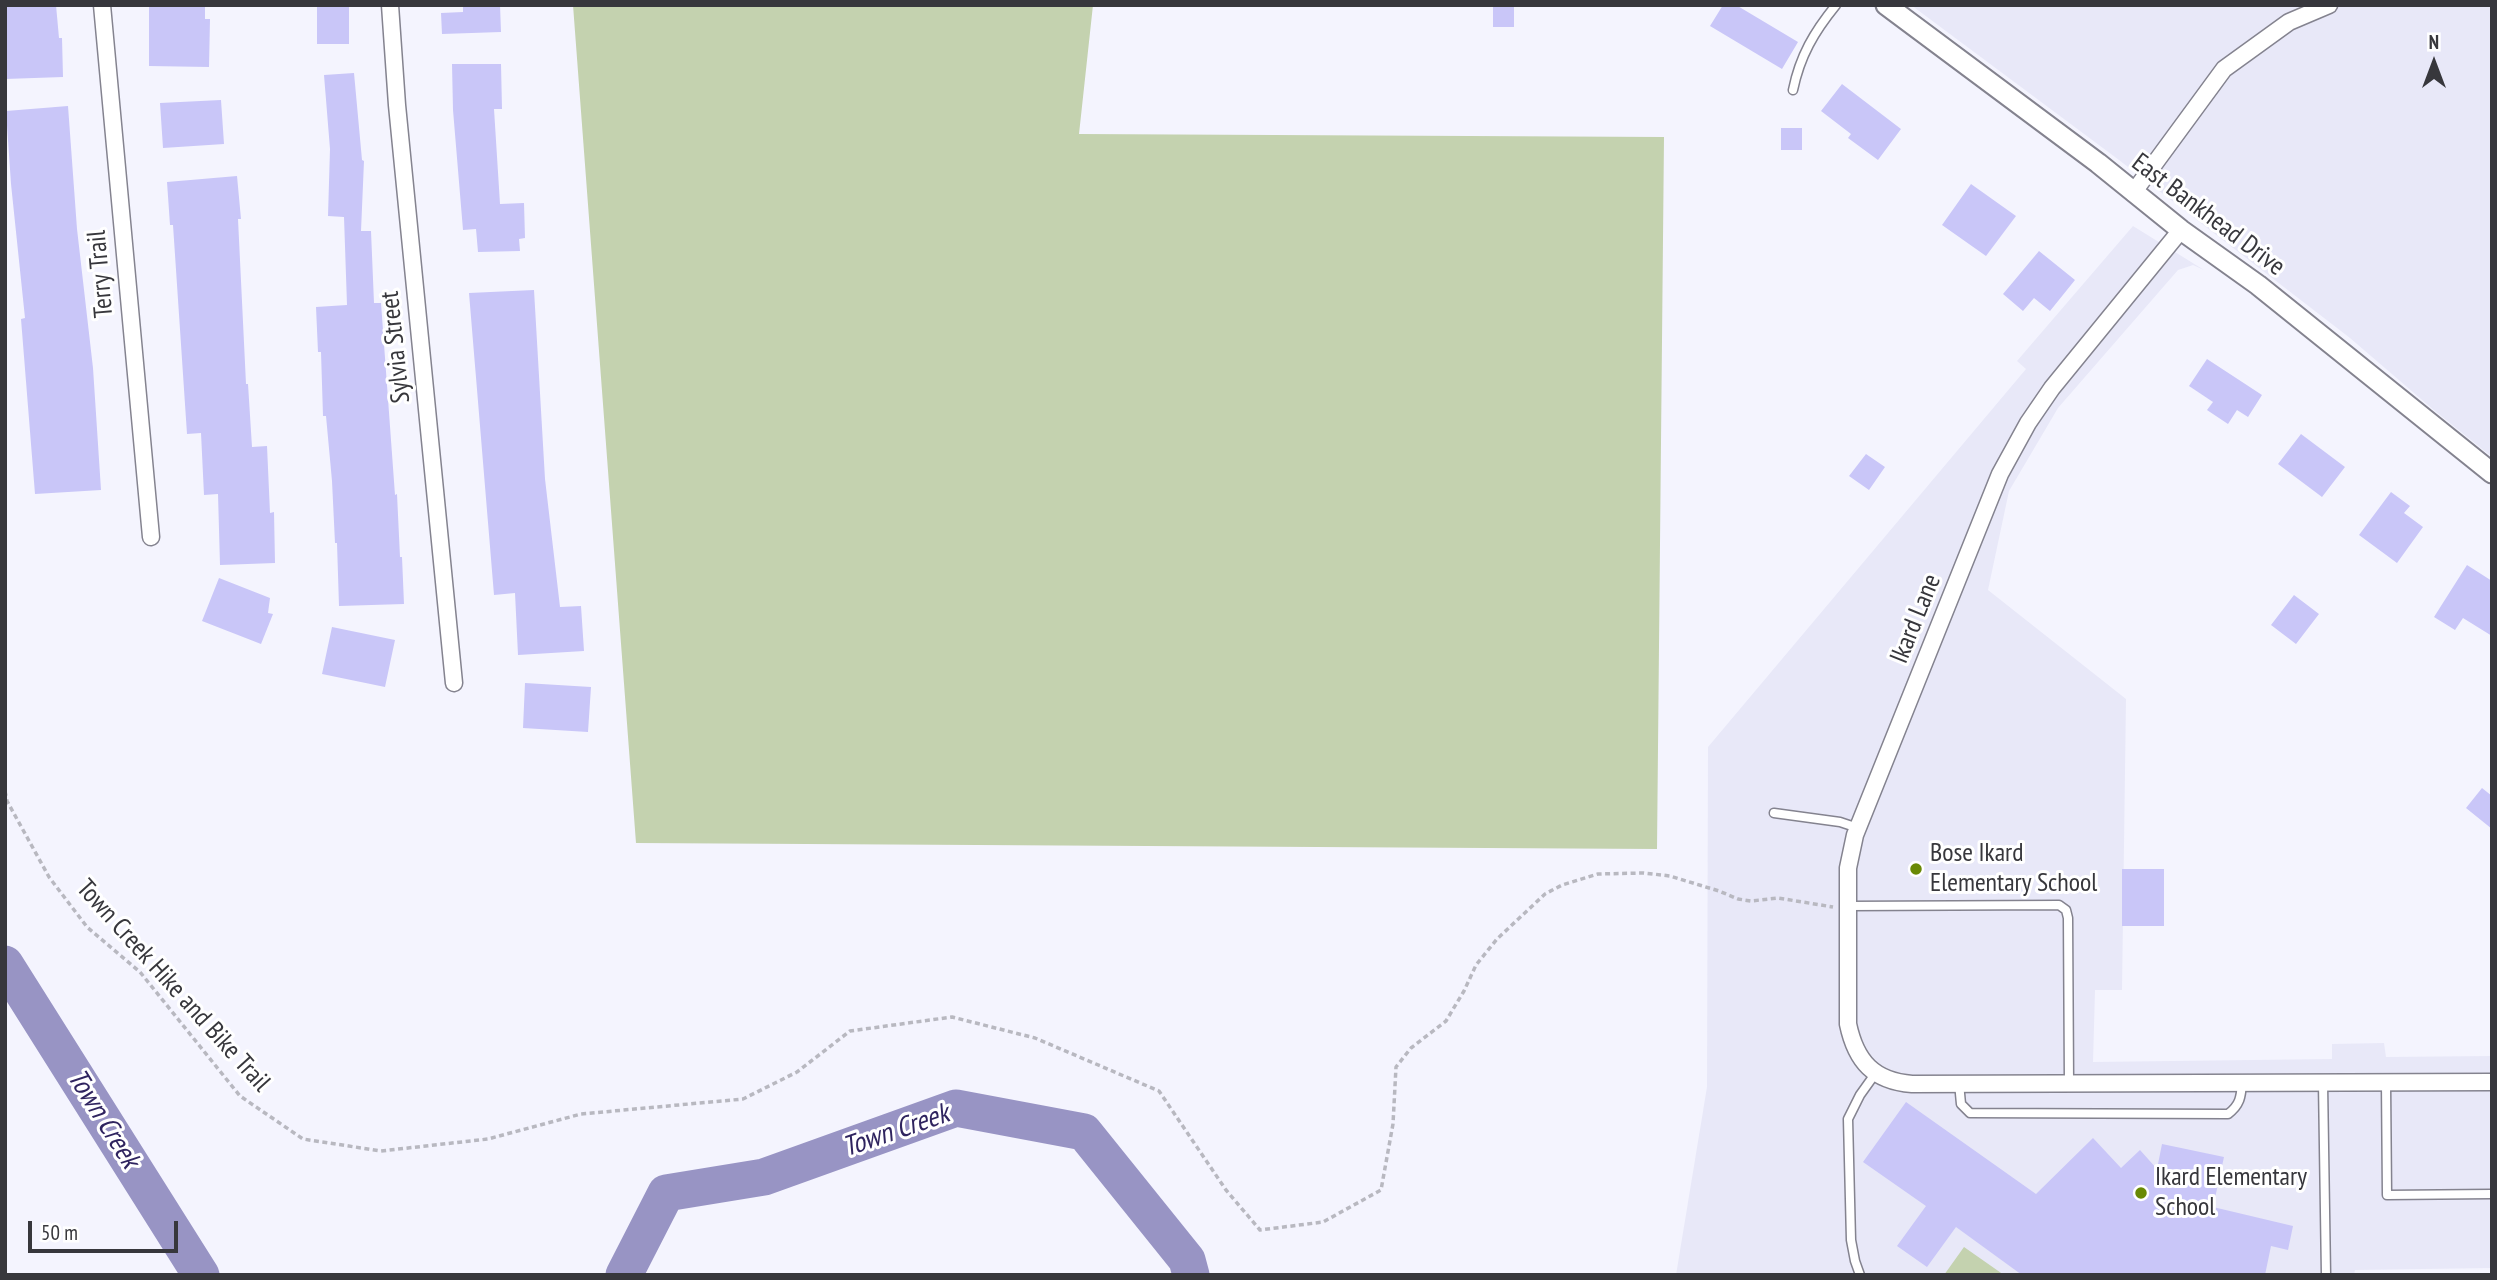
<!DOCTYPE html>
<html>
<head>
<meta charset="utf-8">
<style>
  body { margin:0 }
  #map { position:relative; width:2497px; height:1280px; overflow:hidden; background:#f4f4fe; font-family:"PT Sans Narrow",sans-serif }
  canvas { display:block }
  .frame { position:absolute; inset:0; border:7px solid #37373c; pointer-events:none }
  .north { position:absolute; left:2399px; top:28px; width:70px; height:70px; -webkit-text-stroke:5px #fff; paint-order:stroke; rotate:0deg; font-size:19px; font-weight:700; line-height:28px; text-align:center; color:#37373c }
  .north::after { content:''; display:block; margin:auto; width:24px; height:32px; background:#37373c; clip-path:polygon(50% 0,100% 100%,50% 72%,0 100%) }
  .scale { position:absolute; left:28px; top:1221px; width:150px; height:32px; box-sizing:border-box; border:4px solid #37373c; border-top:0; padding-left:9px; font-size:21px; line-height:24px; white-space:nowrap; color:#37373c; -webkit-text-stroke:5px #fff; paint-order:stroke }
</style>
</head>
<body>
<div id="map">
<canvas width="2497" height="1280"></canvas>
<div class="frame"></div>
<div class="north">N</div>
<div class="scale">50 m</div>
</div>
<script>
const ctx = document.querySelector('canvas').getContext('2d');
ctx.lineJoin = 'round';
function fill(path, color) {
  ctx.fillStyle = color;
  ctx.fill(path, 'evenodd');
}
function stroke(path, color, width, dash) {
  ctx.strokeStyle = color;
  ctx.lineWidth = width;
  ctx.lineCap = dash ? 'butt' : 'round';
  ctx.setLineDash(dash || []);
  ctx.stroke(path);
}
function label(font, color, halo, rows, align = 'center') {
  ctx.font = font + ' "PT Sans Narrow",sans-serif';
  ctx.lineWidth = 6;
  ctx.setLineDash([]);
  ctx.textBaseline = 'middle';
  ctx.strokeStyle = halo;
  ctx.fillStyle = color;
  for (const [text, x, y, turn = 0] of rows) {
    ctx.save();
    ctx.translate(x, y);
    ctx.rotate((+turn || 0) * Math.PI / 180);
    ctx.textAlign = isNaN(turn) ? turn : align;
    if (halo) ctx.strokeText(text, 0, 0);
    ctx.fillText(text, 0, 0);
    ctx.restore();
  }
}
fill(new Path2D(`
  M 1911,5 L 2492,5 L 2492,457 L 2435,411 L 2350,338 L 2119,160 Z
  M 2133,226 L 2204,270 L 2193,265 L 2178,270 L 2058,408 L 2009,491 L 1988,590 L 2126,699 L 2122,990 L 2095,990 L 2093,1062 L 2332,1059 L 2332,1044 L 2384,1043 L 2386,1057 L 2492,1056 L 2492,1268 L 2355,1270 L 2354,1275 L 1676,1275 L 1707,1087 L 1708,747 L 2026,369 L 2017,361 Z`), '#e8e8f8');
fill(new Path2D(`
  M 573,5 L 1093,5 L 1079,134 L 1664,137 L 1657,849 L 636,843 Z
  M 1964,1247 L 2004,1275 L 1944,1275 Z`), '#c4d2af');
stroke(new Path2D(`
  M 5,964 L 201,1275
  M 624,1275 L 666,1193 L 764,1177 L 956,1108 L 1084,1132 L 1187,1260 L 1191,1275`), '#9894c4', 37);
fill(new Path2D(`
  M 5,5 L 56,5 L 59,38 L 62,38 L 63,77 L 5,79 Z
  M 149,5 L 205,5 L 205,19 L 210,19 L 209,67 L 149,66 Z
  M 317,5 L 349,5 L 349,44 L 317,44 Z
  M 463,5 L 500,5 L 501,32 L 442,34 L 441,13 L 463,12 Z
  M 1493,5 L 1514,5 L 1514,27 L 1493,27 Z
  M 1723,5 L 1736,5 L 1798,42 L 1782,69 L 1710,26 Z
  M 452,64 L 501,64 L 502,109 L 494,109 L 500,204 L 524,203 L 525,238 L 519,239 L 520,251 L 478,252 L 476,229 L 463,230 L 453,110 Z
  M 354,73 L 362,160 L 364,161 L 361,231 L 371,231 L 374,303 L 381,303 L 395,495 L 397,494 L 400,557 L 402,557 L 404,604 L 339,606 L 337,543 L 335,543 L 332,481 L 326,416 L 323,416 L 321,352 L 318,352 L 316,307 L 347,305 L 344,217 L 328,216 L 330,149 L 324,75 Z
  M 1842,84 L 1901,129 L 1878,160 L 1848,138 L 1851,134 L 1821,111 Z
  M 221,100 L 224,144 L 163,148 L 160,103 Z
  M 68,106 L 77,229 L 93,368 L 101,490 L 35,494 L 21,319 L 25,318 L 11,184 L 6,111 Z
  M 1781,128 L 1802,128 L 1802,150 L 1781,150 Z
  M 237,176 L 241,219 L 238,219 L 246,384 L 248,384 L 252,447 L 267,446 L 270,513 L 274,512 L 275,563 L 220,565 L 218,494 L 204,495 L 201,433 L 187,434 L 173,225 L 170,225 L 167,182 Z
  M 1971,184 L 2016,216 L 1986,256 L 1942,225 Z
  M 2039,251 L 2075,280 L 2050,311 L 2034,298 L 2023,311 L 2003,294 Z
  M 534,290 L 545,479 L 560,607 L 581,606 L 584,651 L 518,655 L 515,593 L 494,595 L 469,293 Z
  M 2207,359 L 2262,395 L 2248,417 L 2237,410 L 2228,424 L 2207,410 L 2213,402 L 2189,386 Z
  M 2301,434 L 2345,467 L 2322,497 L 2278,464 Z
  M 1866,454 L 1885,467 L 1869,490 L 1849,476 Z
  M 2391,492 L 2410,506 L 2404,513 L 2423,527 L 2397,563 L 2359,535 Z
  M 2467,565 L 2492,581 L 2492,636 L 2463,618 L 2455,630 L 2434,617 Z
  M 219,578 L 270,598 L 268,613 L 273,614 L 261,644 L 202,621 Z
  M 2294,595 L 2319,614 L 2296,644 L 2271,625 Z
  M 332,627 L 395,640 L 385,687 L 322,674 Z
  M 525,683 L 591,687 L 588,732 L 523,728 Z
  M 2482,788 L 2492,796 L 2492,829 L 2466,808 Z
  M 2122,869 L 2164,869 L 2164,926 L 2122,926 Z
  M 1906,1102 L 2036,1194 L 2093,1138 L 2121,1168 L 2140,1150 L 2157,1169 L 2162,1144 L 2224,1157 L 2213,1207 L 2293,1226 L 2288,1250 L 2271,1246 L 2265,1275 L 2022,1275 L 1956,1227 L 1927,1267 L 1897,1246 L 1926,1206 L 1863,1162 Z`), '#c9c6f8');
const service = new Path2D(`
  M 1793,90 C 1800,56 1814,32 1836,5
  M 1774,813 L 1840,822 L 1858,828
  M 1848,906 L 2059,905 L 2066,910 L 2068,918 L 2069,1083
  M 1959,1083 L 1961,1104 L 1970,1113 L 2228,1114 C 2240,1105 2241,1097 2242,1083
  M 2323,1083 L 2326,1275
  M 2386,1083 L 2387,1195 L 2492,1194
  M 1860,1275 L 1855,1261 L 1851,1240 L 1848,1119 L 1860,1095 L 1875,1074`);
const minor = new Path2D(`
  M 102,5 L 151,537
  M 390,5 L 397,105 L 454,683
  M 2133,193 L 2224,69 L 2289,22 L 2329,5
  M 2181,230 L 2052,388 L 2028,423 L 2000,474 L 1855,835 L 1848,868 L 1848,1024 C 1856,1062 1874,1081 1912,1084 L 2492,1082`);
const tertiary = new Path2D(`
  M 1886,5 L 2098,163 L 2181,230 L 2258,285 L 2492,473`);
stroke(service, '#84838f', 11);
stroke(minor, '#84838f', 19);
stroke(tertiary, '#84838f', 23);
stroke(new Path2D(`
  M 5,791 L 7,801 L 49,877 L 87,927 L 140,972 L 240,1096 L 303,1139 L 381,1151 L 488,1139 L 581,1114 L 743,1099 L 797,1072 L 850,1031 L 952,1017 L 1035,1038 L 1159,1091 L 1226,1190 L 1260,1230 L 1323,1222 L 1381,1190 L 1393,1124 L 1396,1067 L 1411,1048 L 1446,1021 L 1464,991 L 1476,965 L 1497,939 L 1545,894 L 1562,885 L 1598,874 L 1644,873 L 1670,876 L 1719,891 L 1738,899 L 1751,901 L 1778,898 L 1833,907`), '#b8b8c0', 3.5, [5, 3.5]);
stroke(service, '#fff', 8);
stroke(minor, '#fff', 16);
stroke(tertiary, '#fff', 19);
for (const [x, y, r, color] of [
  [1916,869,7,"#698905"],
  [2141,1193,7,"#698905"]
]) {
  const dot = new Path2D();
  dot.arc(x, y, r, 0, 2 * Math.PI);
  ctx.fillStyle = color;
  ctx.fill(dot);
  stroke(dot, '#fff', 2.5);
}
label('26px', '#37373c', '#fff', [
  ["East Bankhead Drive",2208,215,37],
  ["Terry Trail",101,274,-95],
  ["Sylvia Street",396,347,-96],
  ["Ikard Lane",1916,619,-68],
  ["Town Creek Hike and Bike Trail",173,986,48]
]);
label('26px', '#37373c', '#fff', [
  ["Bose Ikard",1930,854],
  ["Elementary School",1930,884],
  ["Ikard Elementary",2155,1178],
  ["School",2155,1208]
], 'left');
label('italic 28px', '#2f245f', '#fff', [
  ["Town Creek",103,1119,58],
  ["Town Creek",896,1131,-19]
]);
</script>
</body>
</html>
